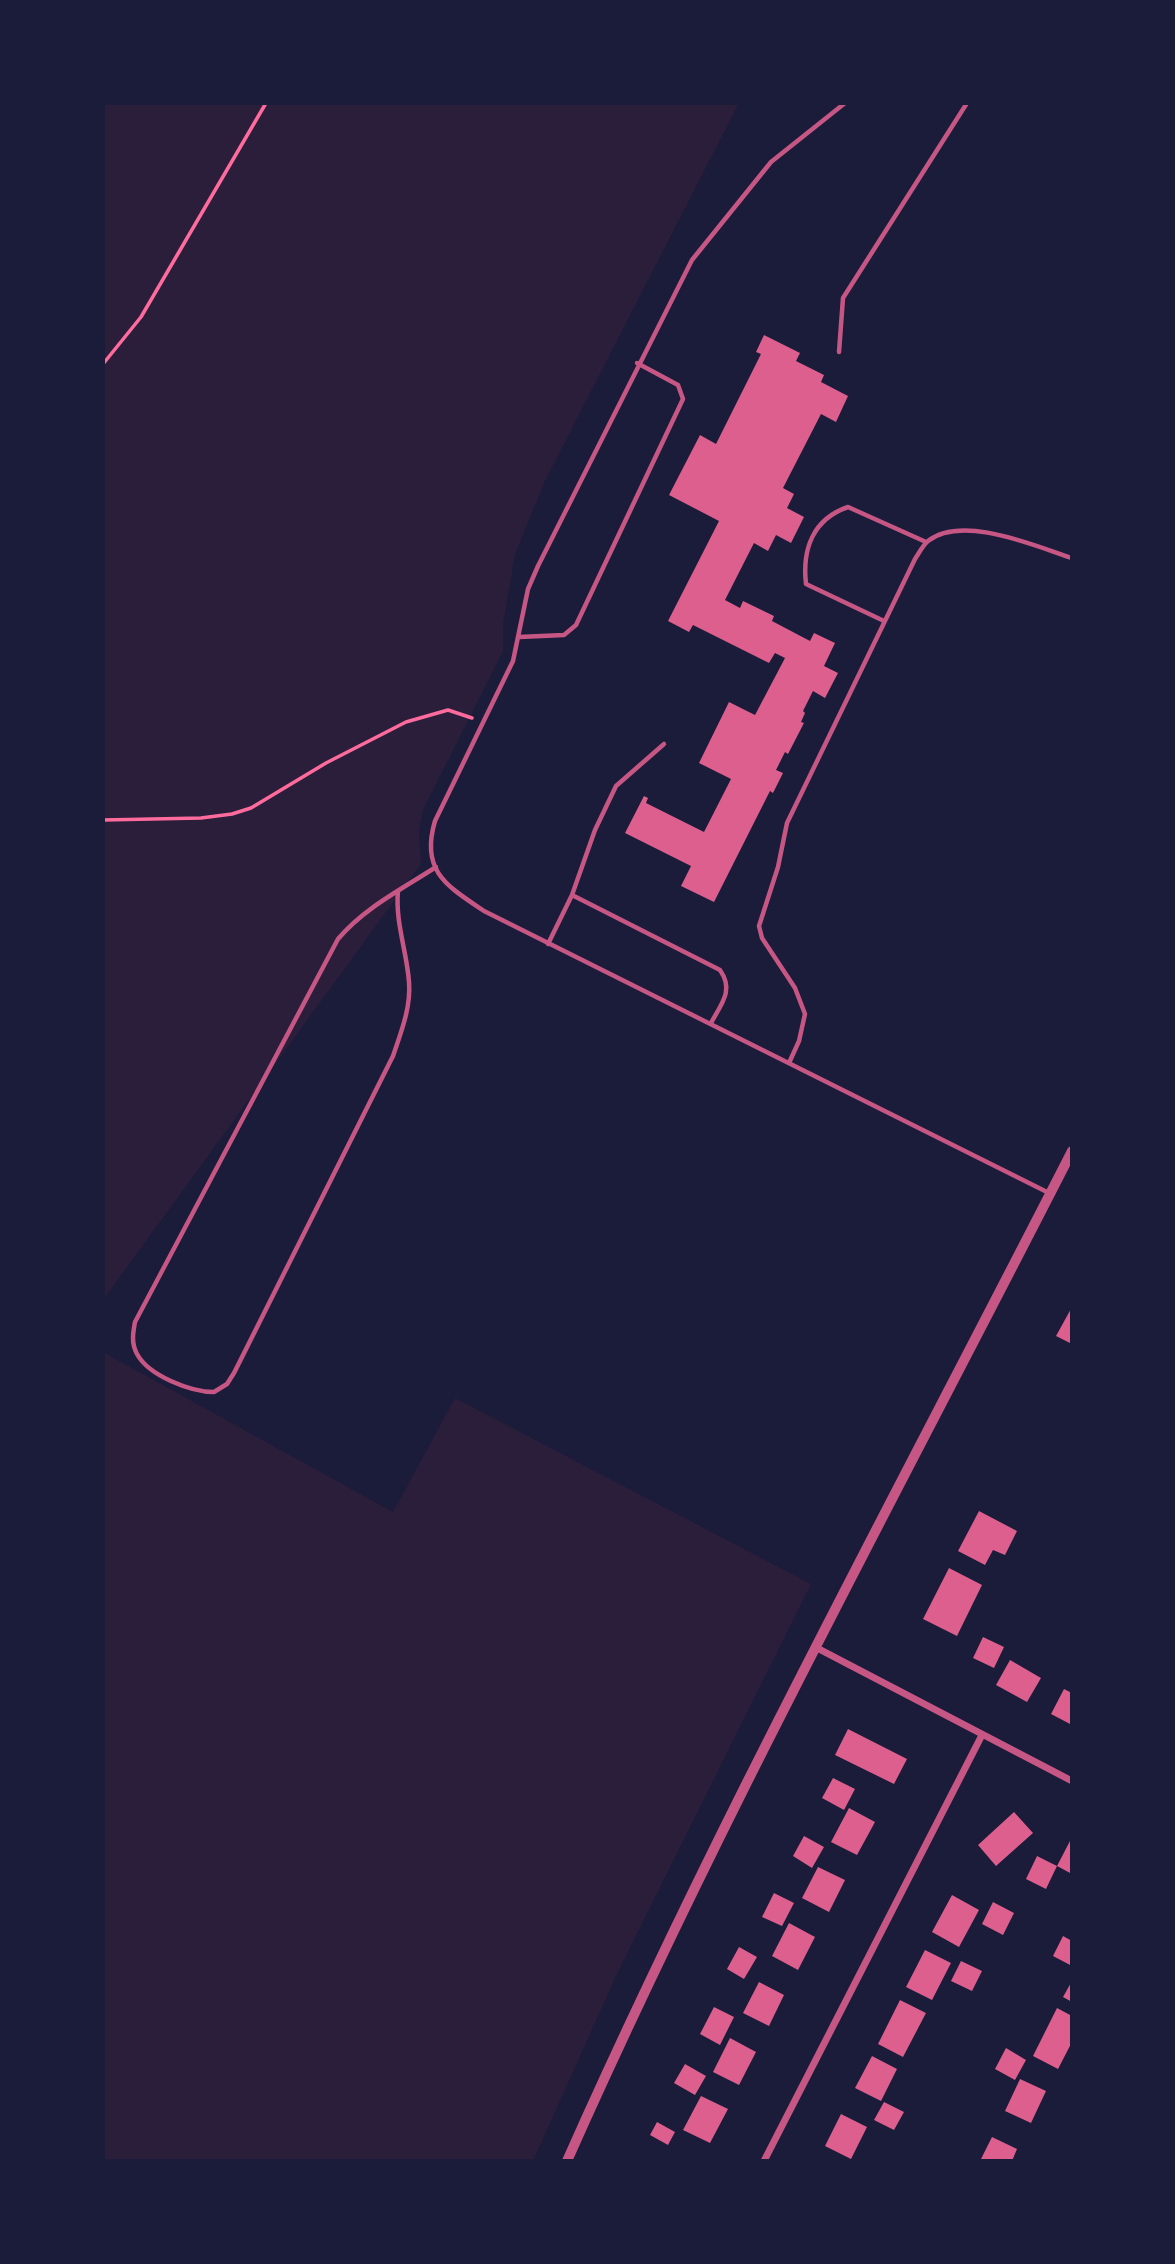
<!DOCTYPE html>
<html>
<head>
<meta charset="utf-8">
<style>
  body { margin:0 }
  #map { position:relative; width:1175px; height:2264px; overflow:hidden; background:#1b1b3a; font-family:Quicksand,sans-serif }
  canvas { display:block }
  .frame { position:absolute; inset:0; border:105px solid #1b1b3a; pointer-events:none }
</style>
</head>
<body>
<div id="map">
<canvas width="1175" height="2264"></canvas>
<div class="frame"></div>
</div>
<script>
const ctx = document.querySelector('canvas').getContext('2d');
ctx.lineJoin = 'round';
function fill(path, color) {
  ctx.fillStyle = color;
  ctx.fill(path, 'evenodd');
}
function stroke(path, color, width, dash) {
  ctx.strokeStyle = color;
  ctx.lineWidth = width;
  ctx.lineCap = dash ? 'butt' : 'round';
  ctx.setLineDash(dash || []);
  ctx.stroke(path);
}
fill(new Path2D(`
  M 103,103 L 739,103 L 545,481 L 515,554 L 503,625 L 503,651 L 423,810 L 419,830 L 421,864 L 103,1300 Z
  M 103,1352 L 393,1512 L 455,1398 L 811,1584 L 617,1974 L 533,2161 L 103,2161 Z`), '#2a1e3b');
fill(new Path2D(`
  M 764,335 L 800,353 L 796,361 L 824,375 L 821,382 L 848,396 L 836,422 L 821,414 L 783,488 L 794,494 L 787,508 L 804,517 L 791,543 L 776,535 L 768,551 L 754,543 L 725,600 L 740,608 L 743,601 L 774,616 L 772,621 L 810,641 L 814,633 L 835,643 L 824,666 L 838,673 L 825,698 L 813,691 L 803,711 L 805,713 L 801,722 L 804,723 L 788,754 L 785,752 L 776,770 L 783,773 L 773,793 L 770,791 L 714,902 L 681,886 L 691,866 L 625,833 L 644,796 L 648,798 L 646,803 L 704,832 L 731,779 L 699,763 L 729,702 L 755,715 L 785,658 L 775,653 L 769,663 L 693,625 L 689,632 L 668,621 L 719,521 L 669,495 L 700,435 L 716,444 L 761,354 L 756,352 Z
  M 1072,1307 L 1072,1344 L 1056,1336 Z
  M 979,1511 L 1017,1531 L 1005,1555 L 993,1550 L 985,1565 L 958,1551 Z
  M 949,1568 L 982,1585 L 957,1636 L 923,1619 Z
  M 983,1637 L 1004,1647 L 994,1668 L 973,1658 Z
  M 1010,1660 L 1041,1678 L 1027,1702 L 996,1685 Z
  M 1064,1689 L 1072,1693 L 1072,1725 L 1051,1714 Z
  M 848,1729 L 907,1759 L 894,1784 L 835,1755 Z
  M 833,1778 L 855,1789 L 844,1810 L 822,1798 Z
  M 849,1808 L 875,1822 L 857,1855 L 831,1842 Z
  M 1014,1812 L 1033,1833 L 996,1866 L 978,1845 Z
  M 804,1836 L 824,1847 L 812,1868 L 793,1856 Z
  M 1070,1841 L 1072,1842 L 1072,1874 L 1057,1866 Z
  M 1037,1856 L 1057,1866 L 1046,1889 L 1026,1879 Z
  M 818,1867 L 845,1880 L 829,1912 L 802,1898 Z
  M 774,1893 L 794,1903 L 782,1926 L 762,1917 Z
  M 952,1895 L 979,1910 L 959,1947 L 932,1932 Z
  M 993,1902 L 1014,1913 L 1003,1935 L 982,1924 Z
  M 789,1923 L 815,1937 L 798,1970 L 772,1956 Z
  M 1063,1936 L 1072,1941 L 1072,1966 L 1053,1956 Z
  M 739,1947 L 757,1957 L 744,1979 L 727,1969 Z
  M 925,1950 L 951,1963 L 932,2000 L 906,1987 Z
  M 961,1961 L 982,1971 L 972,1991 L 951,1981 Z
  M 1072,1981 L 1072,2002 L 1063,1997 Z
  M 759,1982 L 784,1995 L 769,2026 L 743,2013 Z
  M 900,2000 L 926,2013 L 903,2057 L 878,2044 Z
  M 714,2007 L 734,2017 L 720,2045 L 700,2034 Z
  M 1057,2008 L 1072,2016 L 1072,2042 L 1058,2069 L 1033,2056 Z
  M 730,2038 L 756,2052 L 739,2085 L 713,2072 Z
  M 1006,2048 L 1026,2060 L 1015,2080 L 995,2069 Z
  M 872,2056 L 897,2069 L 881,2101 L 855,2088 Z
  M 685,2064 L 706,2076 L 695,2095 L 674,2083 Z
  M 1020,2079 L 1046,2091 L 1031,2123 L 1005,2111 Z
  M 701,2096 L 728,2109 L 710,2143 L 683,2130 Z
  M 884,2102 L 904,2112 L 894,2130 L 874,2120 Z
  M 841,2114 L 867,2127 L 851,2159 L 825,2146 Z
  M 657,2122 L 675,2132 L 668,2145 L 650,2135 Z
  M 992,2137 L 1017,2149 L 1012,2161 L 980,2161 Z`), '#dd5f8e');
stroke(new Path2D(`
  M 103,364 L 141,317 L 266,103
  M 103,820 L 201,818 L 232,814 L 251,808 L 326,763 L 406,722 L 448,710 L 472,718`), '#ff6b9d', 3.5);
stroke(new Path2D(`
  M 845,103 L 771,162 L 692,260 L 538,566 L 528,589 L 513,661 L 435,821 C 420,871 447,886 484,911 L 1049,1193
  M 839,352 L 843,298 L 967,103
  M 884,621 L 806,584 C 802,549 813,519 848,507 L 926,542
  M 519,637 L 564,635 L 576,625 L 683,399 L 678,385 L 637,363
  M 398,891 C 395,922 407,952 409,982 C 411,1008 401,1032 393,1056 L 234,1373 L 227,1384 L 214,1392 C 191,1392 149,1376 137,1354 C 131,1343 133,1333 135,1322 L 338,939 C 364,908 402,889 436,867
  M 572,895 L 720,970 C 734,990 722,1003 711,1023
  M 548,944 L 572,895 L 595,830 L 616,786 L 664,744
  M 789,1063 L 799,1041 L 805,1014 L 795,988 L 762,938 L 759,926 L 778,867 L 787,823 L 915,559 C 919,553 923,545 928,541 C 962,514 1035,546 1072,558`), '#c65784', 4.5);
stroke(new Path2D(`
  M 817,1648 L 1072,1781
  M 764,2161 L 982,1735`), '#c65784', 7);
stroke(new Path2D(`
  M 567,2161 C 720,1817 901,1486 1072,1151`), '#c65784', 10);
</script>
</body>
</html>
